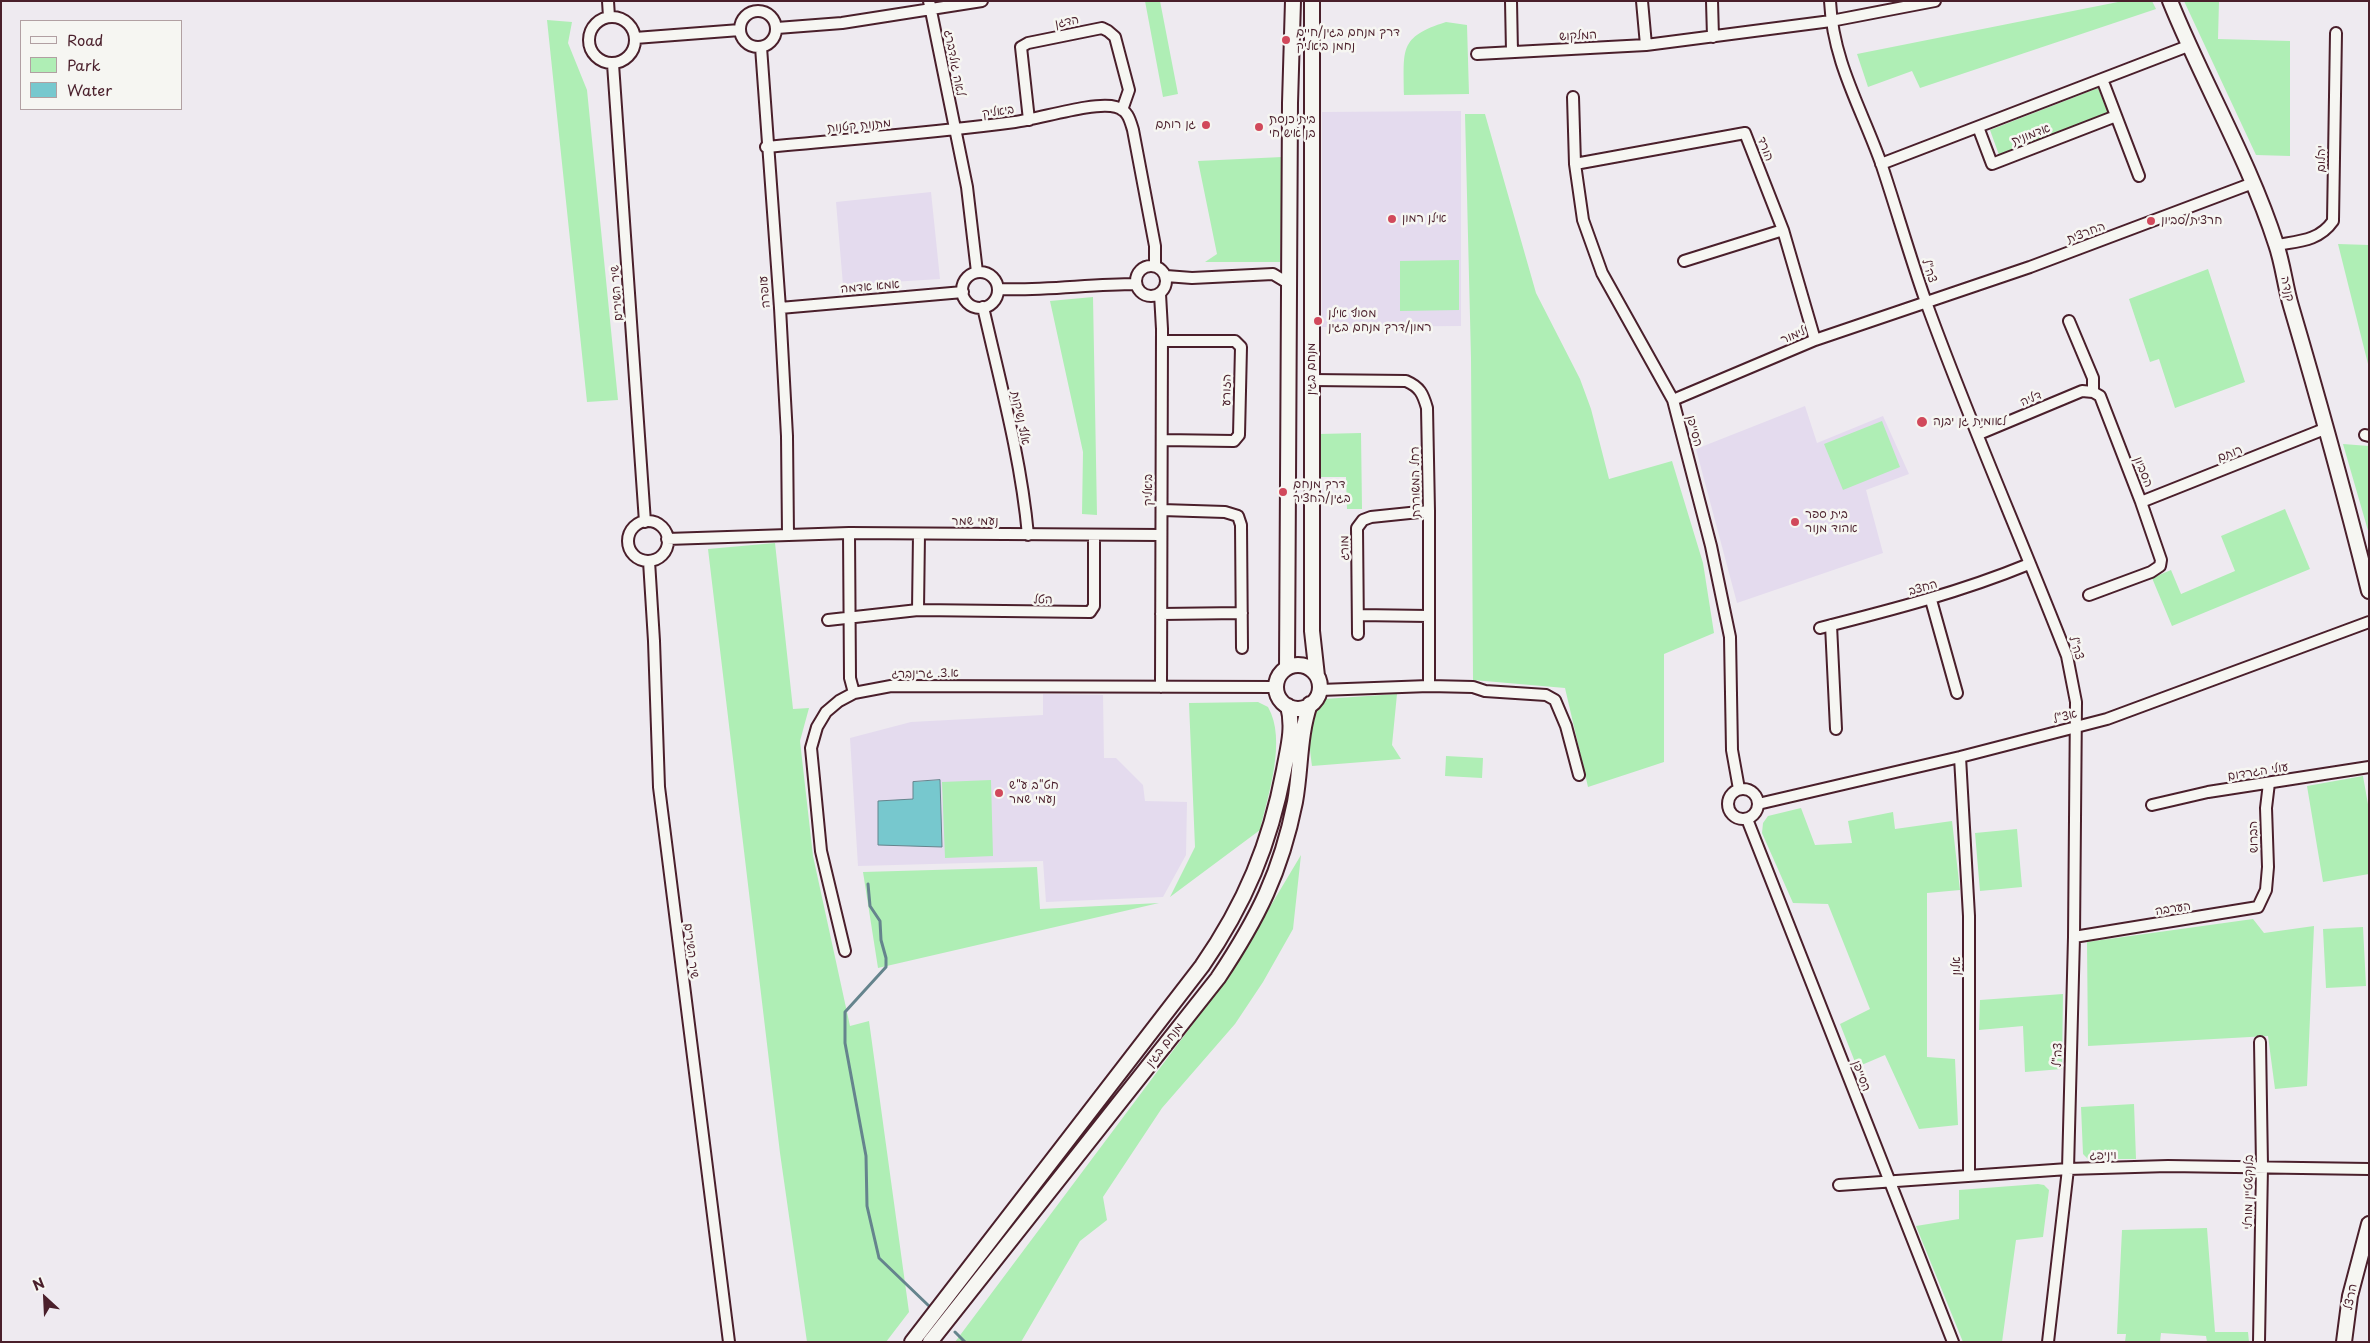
<!DOCTYPE html>
<html>
<head>
<meta charset="utf-8">
<style>
  body { margin:0 }
  #map { position:relative; width:2370px; height:1343px; overflow:hidden; background:#eeeaf0; font-family:"Playpen Sans",sans-serif }
  canvas { display:block }
  .frame { position:absolute; inset:0; border:2px solid #4a1f2b; pointer-events:none }
  .legend { position:absolute; left:20px; top:20px; width:162px; height:90px; box-sizing:border-box; background:#f6f6f2; border:1px solid #b1a0a2; margin:0; padding:6px 9px; list-style:none; font-size:15px; color:#4a1f2b }
  .legend li { display:flex; align-items:center; gap:10px; height:25px }
  .legend b { width:25px; border:1px solid #b1a0a2 }
  .north { position:absolute; left:20px; top:1273px; width:50px; height:50px; -webkit-text-stroke:4px #f6f6f2; paint-order:stroke; rotate:335deg; font-size:14px; font-weight:700; line-height:20px; text-align:center; color:#4a1f2b }
  .north::after { content:''; display:block; margin:auto; width:18px; height:22px; background:#4a1f2b; clip-path:polygon(50% 0,100% 100%,50% 72%,0 100%) }
</style>
</head>
<body>
<div id="map">
<canvas width="2370" height="1343"></canvas>
<div class="frame"></div>
<ul class="legend">
<li><b style="height:6px;background:#f6f6f2"></b>Road</li>
<li><b style="height:14px;background:#afeeb5"></b>Park</li>
<li><b style="height:14px;background:#77c8ce"></b>Water</li>
</ul>
<div class="north">N</div>
</div>
<script>
const ctx = document.querySelector('canvas').getContext('2d');
ctx.lineJoin = 'round';
function fill(path, color) {
  ctx.fillStyle = color;
  ctx.fill(path, 'evenodd');
}
function stroke(path, color, width, dash) {
  ctx.strokeStyle = color;
  ctx.lineWidth = width;
  ctx.lineCap = dash ? 'butt' : 'round';
  ctx.setLineDash(dash || []);
  ctx.stroke(path);
}
function label(font, color, halo, rows, align = 'center') {
  ctx.font = font + ' "Playpen Sans","Playpen Sans Hebrew",sans-serif';
  ctx.lineWidth = 5;
  ctx.setLineDash([]);
  ctx.textBaseline = 'middle';
  ctx.strokeStyle = halo;
  ctx.fillStyle = color;
  for (const [text, x, y, turn = 0] of rows) {
    ctx.save();
    ctx.translate(x, y);
    ctx.rotate((+turn || 0) * Math.PI / 180);
    ctx.textAlign = isNaN(turn) ? turn : align;
    if (halo) ctx.strokeText(text, 0, 0);
    ctx.fillText(text, 0, 0);
    ctx.restore();
  }
}
fill(new Path2D(`
  M 1461,111 L 1461,326 L 1322,327 L 1322,112 Z
  M 931,192 L 940,279 L 843,285 L 836,202 Z
  M 1805,406 L 1817,443 L 1883,416 L 1909,474 L 1866,490 L 1883,553 L 1737,603 L 1696,449 Z
  M 1043,694 L 1103,695 L 1104,758 L 1116,758 L 1143,785 L 1145,801 L 1187,802 L 1186,855 L 1163,897 L 1046,902 L 1043,861 L 858,866 L 850,738 L 911,722 L 1043,715 Z`), '#e4dbee');
fill(new Path2D(`
  M 1145,1 L 1160,1 L 1178,94 L 1163,97 Z
  M 2123,1 L 2152,1 L 2156,9 L 1920,88 L 1912,71 L 1868,87 L 1857,54 Z
  M 2184,1 L 2219,1 L 2218,39 L 2290,41 L 2290,156 L 2256,155 Z
  M 547,20 L 572,22 L 568,43 L 587,90 L 618,400 L 587,402 Z
  M 1446,22 L 1467,25 L 1469,94 L 1404,95 C 1404,50 1398,37 1446,22 Z
  M 2098,88 L 2108,113 L 1999,155 L 1990,130 Z
  M 1465,114 L 1485,114 L 1536,293 L 1580,379 L 1591,409 L 1609,479 L 1672,461 L 1703,563 L 1714,633 L 1664,654 L 1664,762 L 1588,787 L 1565,688 L 1473,680 L 1471,358 Z
  M 1282,157 L 1280,262 L 1205,262 L 1217,254 L 1198,161 Z
  M 2338,244 L 2369,245 L 2369,368 Z
  M 1459,260 L 1459,310 L 1400,311 L 1400,261 Z
  M 2208,269 L 2245,382 L 2175,408 L 2159,359 L 2150,362 L 2129,299 Z
  M 1093,297 L 1097,515 L 1082,514 L 1083,452 L 1050,301 Z
  M 1882,421 L 1900,467 L 1843,490 L 1824,444 Z
  M 1361,433 L 1362,509 L 1347,509 L 1346,477 L 1320,477 L 1319,434 Z
  M 2343,444 L 2369,446 L 2369,534 Z
  M 2285,509 L 2310,569 L 2172,626 L 2152,578 L 2171,570 L 2181,594 L 2235,571 L 2221,536 Z
  M 775,543 L 793,709 L 809,708 L 800,741 L 813,856 L 850,1026 L 869,1021 L 909,1312 L 886,1342 L 807,1342 L 780,1153 L 708,549 Z
  M 1397,694 L 1392,745 L 1401,759 L 1312,766 C 1309,738 1304,722 1324,699 Z
  M 1258,702 L 1268,707 C 1287,740 1268,795 1260,830 L 1170,897 L 1195,847 L 1189,703 Z
  M 1446,756 L 1483,758 L 1482,778 L 1445,776 Z
  M 2363,776 L 2369,810 L 2369,874 L 2323,882 L 2307,786 Z
  M 991,780 L 993,856 L 945,858 L 942,782 Z
  M 1801,808 L 1815,845 L 1852,843 L 1848,821 L 1893,812 L 1895,829 L 1952,821 L 1960,890 L 1927,893 L 1927,1057 L 1955,1059 L 1958,1125 L 1919,1129 L 1885,1055 L 1857,1067 L 1840,1024 L 1870,1009 L 1828,904 L 1793,903 L 1762,833 L 1763,823 L 1768,816 Z
  M 2017,829 L 2022,887 L 1980,891 L 1975,833 Z
  M 1301,855 L 1293,929 L 1263,982 L 1235,1024 L 1162,1108 L 1103,1197 L 1107,1220 L 1080,1241 L 1021,1342 L 955,1342 L 1228,977 Z
  M 1037,867 L 1040,909 L 1159,903 L 878,968 L 863,872 Z
  M 2253,919 L 2264,933 L 2314,926 L 2307,1086 L 2275,1089 L 2268,1036 L 2088,1046 L 2087,942 Z
  M 2363,927 L 2366,986 L 2326,988 L 2323,929 Z
  M 2063,994 L 2062,1069 L 2025,1072 L 2023,1026 L 1979,1030 L 1980,1000 Z
  M 2134,1104 L 2136,1159 L 2088,1159 L 2083,1154 L 2081,1107 Z
  M 2038,1184 L 2044,1185 L 2049,1190 L 2043,1237 L 2016,1240 L 2002,1342 L 1963,1342 L 1916,1226 L 1959,1219 L 1959,1190 Z
  M 2207,1228 L 2215,1332 L 2248,1332 L 2249,1342 L 2207,1342 L 2206,1336 L 2161,1333 L 2160,1342 L 2125,1342 L 2126,1334 L 2117,1334 L 2122,1230 Z`), '#afeeb5');
const water = new Path2D(`
  M 940,780 L 942,847 L 878,845 L 878,801 L 913,799 L 913,782 Z`);
fill(water, '#77c8ce');
stroke(water, '#65848d', 1);
stroke(new Path2D(`
  M 868,884 L 870,906 L 880,921 L 881,940 L 886,958 L 886,967 L 845,1012 L 845,1043 L 866,1156 L 867,1206 L 879,1258 L 929,1306
  M 955,1332 L 965,1342`), '#65848d', 3);
const street = new Path2D(`
  M 608,1 L 609,17
  M 929,1 L 967,187 L 977,272
  M 1511,1 L 1512,52
  M 1642,1 L 1646,45
  M 1712,1 L 1713,37
  M 1830,1 C 1833,63 1862,109 1882,166 C 1897,211 1910,257 1926,302 C 1969,421 2021,538 2067,656 L 2076,702 L 2074,937 L 2068,1169 L 2048,1342
  M740 29a18 18 0 1 1 36 0a18 18 0 1 1-36 0Z
  M589 40a23 23 0 1 1 46 0a23 23 0 1 1-46 0Z
  M 777,28 L 842,23 L 982,1
  M 635,38 L 740,30
  M 761,47 L 780,308 L 787,436 L 788,535
  M 1477,54 L 1646,45 L 1831,21 L 1935,1
  M 613,64 L 645,522
  M 2102,79 L 2139,176
  M 1573,97 L 1575,164 L 1583,220 L 1602,273 L 1673,400 L 1711,546 L 1730,637 L 1732,750 L 1739,789
  M 1029,120 L 1021,47 L 1028,43 L 1102,28 L 1108,31 L 1115,37 L 1129,90 L 1122,110
  M 1978,127 L 1992,164 L 2116,116
  M 766,147 C 849,139 933,133 1015,122 C 1040,119 1094,101 1116,107 C 1128,110 1130,120 1133,130 L 1155,246 L 1155,266
  M 1575,164 L 1745,133 L 1783,230 L 1815,340
  M 1881,164 L 2188,46
  M 2277,245 C 2299,241 2319,241 2333,221 L 2336,33
  M 1684,261 L 1783,230
  M1136 281a15 15 0 1 1 30 0a15 15 0 1 1-30 0Z
  M962 290a18 18 0 1 1 36 0a18 18 0 1 1-36 0Z
  M 1166,276 L 1192,278 L 1273,274 L 1288,283
  M 998,289 C 1043,291 1090,284 1136,284
  M 1160,294 L 1162,329 L 1161,687
  M 983,307 C 1000,382 1021,458 1028,535
  M 780,308 L 963,292
  M 2069,321 L 2093,378 L 2093,392
  M 1312,380 L 1406,381 C 1420,387 1423,394 1427,408 L 1429,511 L 1429,686
  M 1673,400 L 1815,340 L 2030,267 L 2253,183
  M 1979,434 L 2082,391 L 2093,392 L 2100,396 L 2141,502 L 2161,560 L 2160,566 L 2151,572 L 2089,595
  M 2365,435 L 2369,436
  M 1162,440 L 1234,441 L 1239,435 L 1241,347 L 1235,341 L 1162,341
  M 2141,502 L 2327,428
  M 1162,510 L 1225,512 L 1238,516 L 1241,525 L 1242,648
  M628 541a20 20 0 1 1 40 0a20 20 0 1 1-40 0Z
  M 849,533 L 850,678 L 854,693
  M 667,539 L 849,533 L 1161,535
  M 649,561 L 654,641 L 659,787 L 729,1342
  M 1931,600 L 1957,693
  M 918,610 L 919,534
  M 1161,614 L 1242,613
  M 1358,615 L 1429,616
  M 828,620 L 918,610 L 1090,612 L 1094,606 L 1094,535
  M 1831,625 L 1836,729
  M 1820,628 C 1891,610 1961,592 2029,564
  M 1358,634 L 1357,528 L 1363,520 L 1371,517 L 1429,511
  M 1320,690 L 1429,686 L 1473,687 L 1485,691 L 1546,695 L 1555,700 L 1566,726 L 1579,775
  M 1960,757 L 1969,916 L 1969,1176
  M1728 804a15 15 0 1 1 30 0a15 15 0 1 1-30 0Z
  M 1758,804 L 1960,757 L 2107,719 L 2369,622
  M 2152,805 L 2208,792 L 2369,767
  M 1747,819 L 1953,1342
  M 2074,937 L 2258,907 L 2266,890 L 2268,867 L 2266,808 L 2269,783
  M 845,951 L 821,851 L 811,748 L 817,727 L 826,712 L 839,701 L 854,693 L 891,686 L 1276,687
  M 1839,1185 L 2068,1169 L 2168,1166 L 2369,1169
  M 2259,1342 L 2262,1166 L 2260,1042`);
const secondary = new Path2D(`
  M 1312,1 L 1312,631 L 1317,676
  M 2170,1 C 2203,83 2249,160 2276,244 C 2283,264 2285,286 2291,306 C 2319,401 2345,495 2369,591
  M1276 687a22 22 0 1 1 44 0a22 22 0 1 1-44 0Z
  M 1287,668 L 1290,103 L 1293,1
  M 912,1342 L 1202,966 C 1245,904 1270,844 1284,770 C 1288,748 1294,728 1288,706
  M 930,1342 L 1218,978 C 1258,918 1281,872 1295,802 C 1301,769 1299,735 1310,704
  M 2344,1342 L 2350,1296 L 2369,1224`);
stroke(street, '#4a1f2b', 14);
stroke(secondary, '#4a1f2b', 18);
stroke(street, '#f6f6f2', 10);
stroke(secondary, '#f6f6f2', 14);
for (const [x, y, r, color] of [
  [1286,40,5,"#d1495b"],
  [1206,125,5,"#d1495b"],
  [1259,127,5,"#d1495b"],
  [1392,219,5,"#d1495b"],
  [2151,221,5,"#d1495b"],
  [1318,321,5,"#d1495b"],
  [1922,422,6,"#d1495b"],
  [1283,492,5,"#d1495b"],
  [1795,522,5,"#d1495b"],
  [999,793,5,"#d1495b"]
]) {
  const dot = new Path2D();
  dot.arc(x, y, r, 0, 2 * Math.PI);
  ctx.fillStyle = color;
  ctx.fill(dot);
  stroke(dot, '#f6f6f2', 2);
}
label('12px', '#4a1f2b', '#f6f6f2', [
  ["הדגן",1067,22,-11],
  ["המלקוש",1578,36,-3],
  ["לאה גולדברג",954,63,79],
  ["ביאליק",998,112,-8],
  ["מתנות קטנות",859,126,-5],
  ["אדמונית",2031,135,-21],
  ["הורד",1765,149,69],
  ["יהלום",2322,159,-90],
  ["החרצית",2086,233,-21],
  ["צה\"ל",1929,271,72],
  ["אמא אדמה",870,287,-5],
  ["קנדה",2287,289,77],
  ["עופרה",765,292,-95],
  ["שיר השירים",617,293,-94],
  ["לימור",1793,336,-23],
  ["מנחם בגין",1312,369,-90],
  ["הזורע",1227,390,-89],
  ["דליה",2031,399,-23],
  ["אלף נשיקות",1020,418,78],
  ["הסייפן",1694,431,75],
  ["רותם",2230,454,-21],
  ["הסביון",2143,472,68],
  ["רחל המשוררת",1416,482,-91],
  ["ביאליק",1149,490,-90],
  ["נעמי שמר",975,522],
  ["מורג",1345,548,-91],
  ["החצב",1923,588,-16],
  ["הטל",1043,600,1],
  ["צה\"ל",2076,648,72],
  ["א.צ. גרינברג",925,674,-1],
  ["אצ\"ל",2065,717,-15],
  ["עולי הגרדום",2258,772,-9],
  ["הברוש",2254,837,-92],
  ["הערבה",2173,909,-9],
  ["שיר השירים",691,951,83],
  ["אלון",1957,966,-90],
  ["מנחם בגין",1165,1045,-52],
  ["צה\"ל",2058,1055,-88],
  ["הסייפן",1861,1076,69],
  ["ויניפג",2103,1156,-2],
  ["בלנקשטיין מורלי",2249,1192,-89],
  ["הרצל",2351,1297,-79]
]);
label('12px', '#4a1f2b', '#f6f6f2', [
  ["דרך מנחם בגין/חיים",1296,33],
  ["נחמן ביאליק",1296,47],
  ["בית כנסת",1269,120],
  ["בן איש חי",1269,134],
  ["גן רותם",1196,125,"right"],
  ["אילן רמון",1402,219],
  ["חרצית/סביון",2161,221],
  ["מסוף אילן",1328,314],
  ["רמון/דרך מנחם בגין",1328,328],
  ["לאומית גן יבנה",1933,422],
  ["דרך מנחם",1293,485],
  ["בגין/החציר",1293,499],
  ["בית ספר",1805,515],
  ["אהוד מנור",1805,529],
  ["חט\"ב ע\"ש",1009,786],
  ["נעמי שמר",1009,800]
], 'left');
</script>
</body>
</html>
